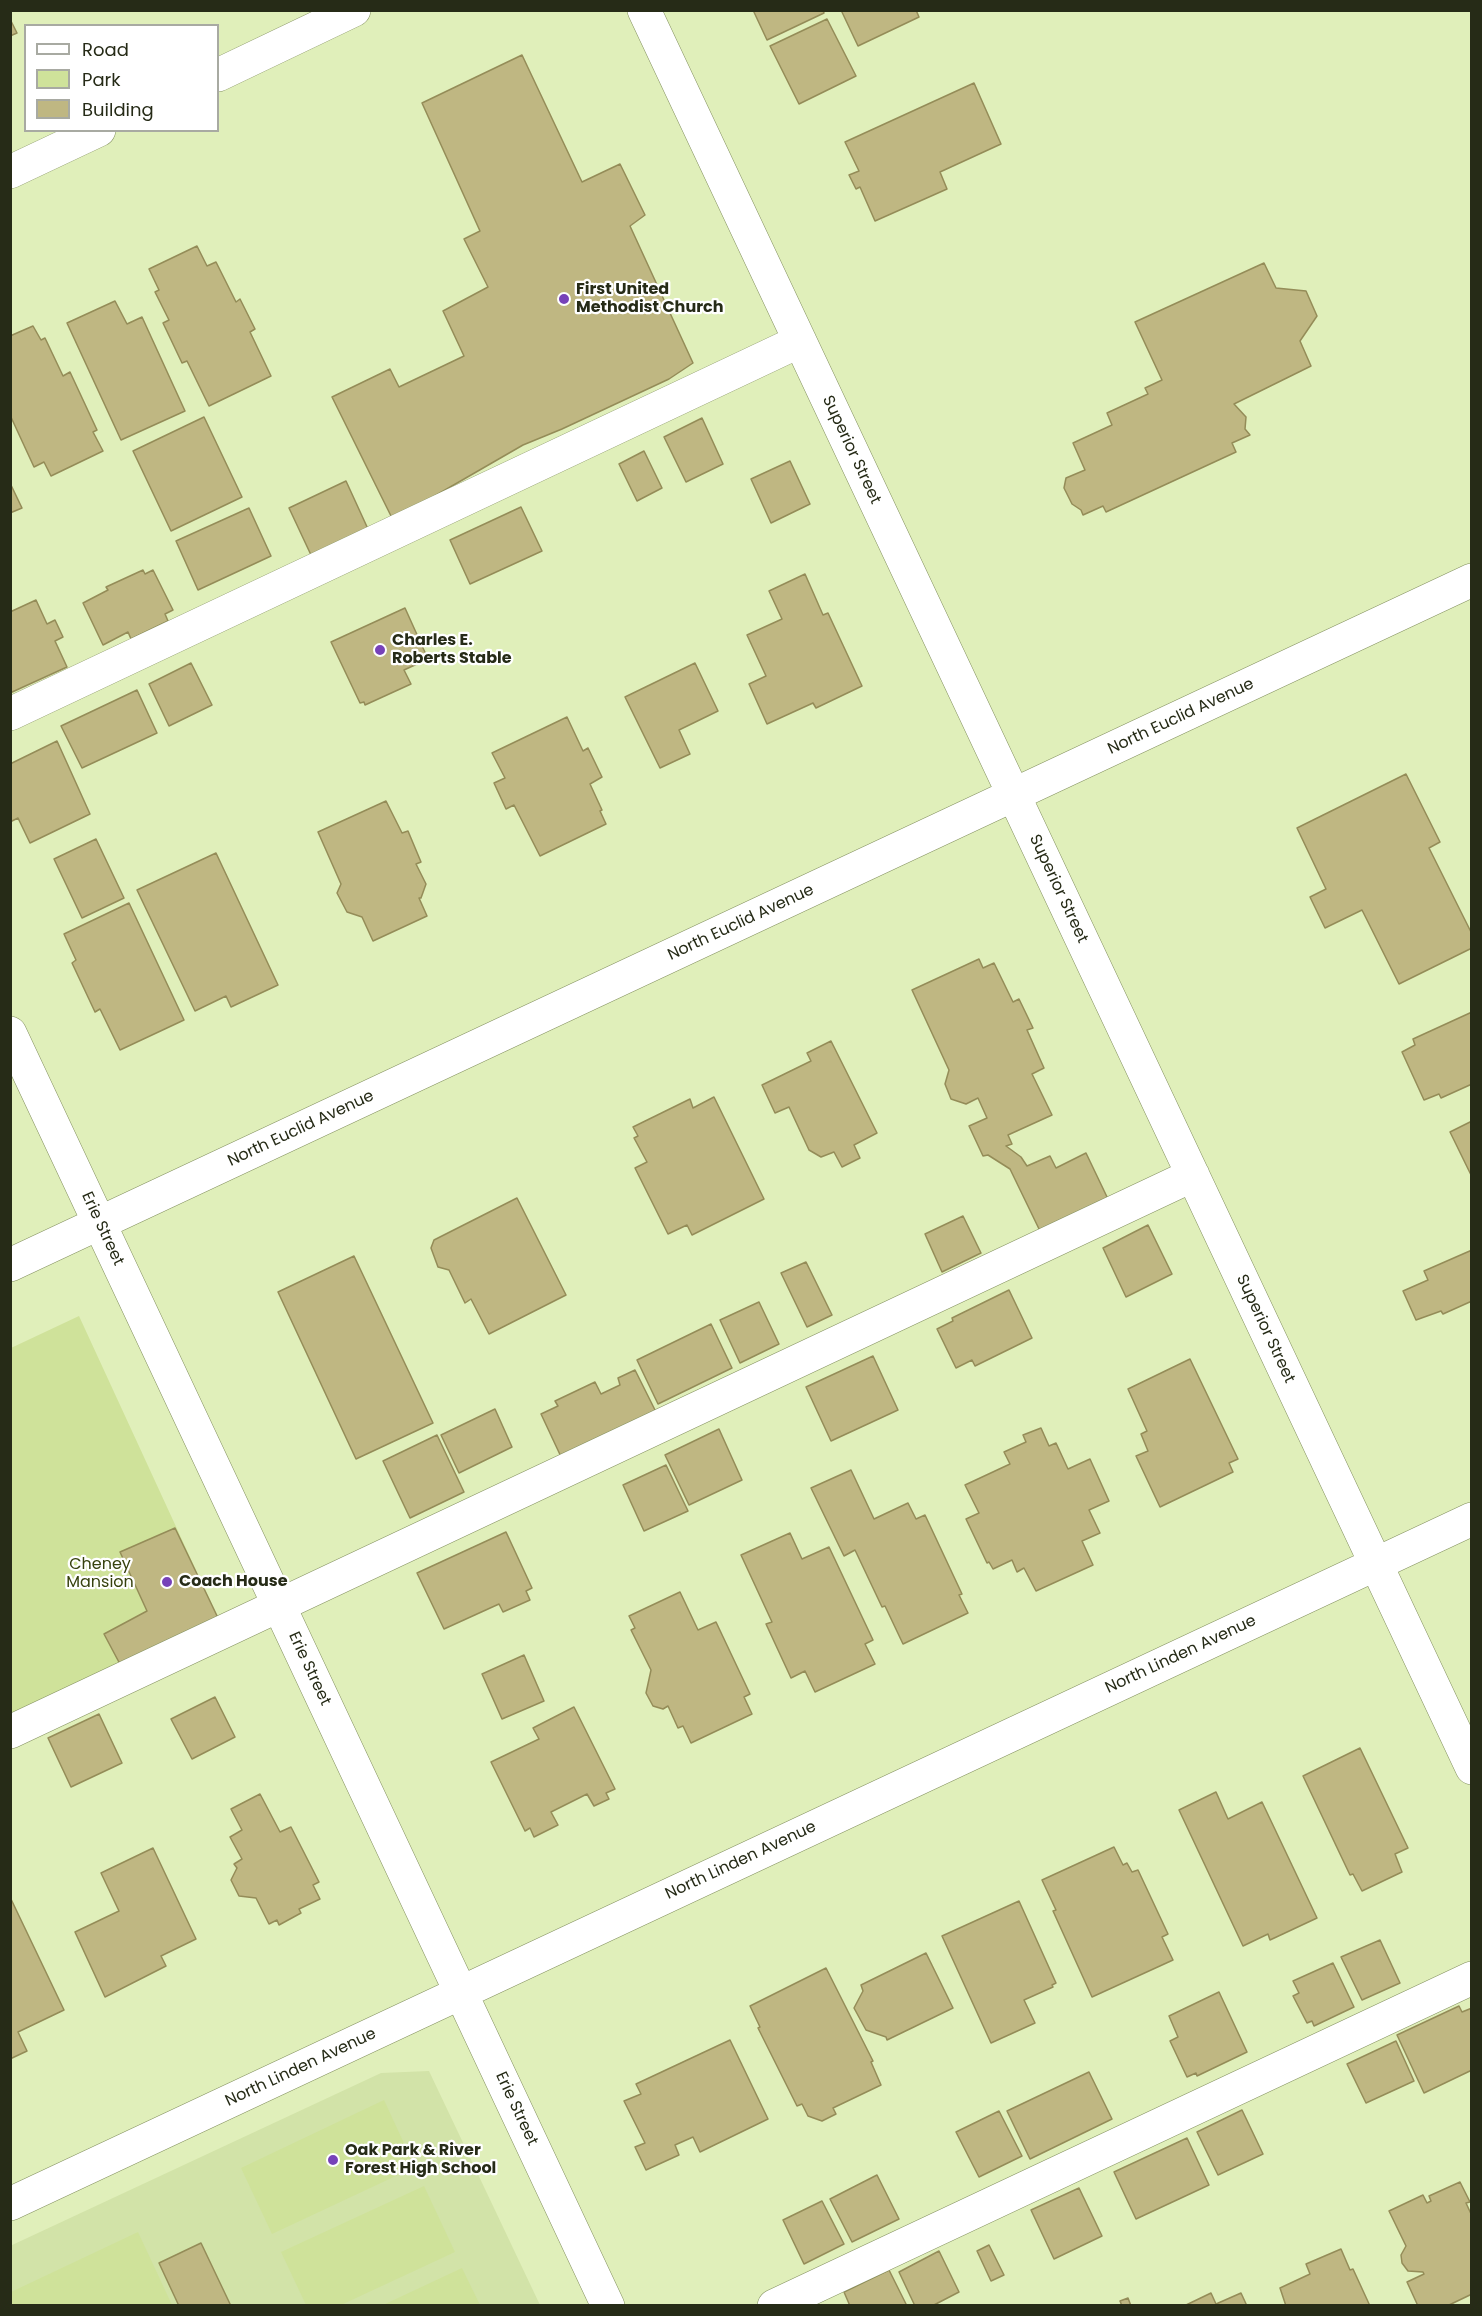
<!DOCTYPE html>
<html>
<head>
<meta charset="utf-8">
<style>
  body { margin:0 }
  #map { position:relative; width:1482px; height:2316px; overflow:hidden; background:#e0efba; font-family:Poppins,sans-serif }
  canvas { display:block }
  .frame { position:absolute; inset:0; border:12px solid #262b17; pointer-events:none }
  .legend { position:absolute; left:24px; top:24px; width:195px; height:108px; box-sizing:border-box; background:#fff; border:2px solid #a8aaa2; margin:0; padding:8px 10px; list-style:none; font-size:18px; color:#262b17 }
  .legend li { display:flex; align-items:center; gap:12px; height:30px }
  .legend b { width:30px; border:2px solid #a8aaa2 }
</style>
</head>
<body>
<div id="map">
<canvas width="1482" height="2316"></canvas>
<div class="frame"></div>
<ul class="legend">
<li><b style="height:8px;background:#fff"></b>Road</li>
<li><b style="height:16px;background:#cfe29a"></b>Park</li>
<li><b style="height:16px;background:#bfb782"></b>Building</li>
</ul>
</div>
<script>
const ctx = document.querySelector('canvas').getContext('2d');
ctx.lineJoin = 'round';
function fill(path, color) {
  ctx.fillStyle = color;
  ctx.fill(path, 'evenodd');
}
function stroke(path, color, width, dash) {
  ctx.strokeStyle = color;
  ctx.lineWidth = width;
  ctx.lineCap = dash ? 'butt' : 'round';
  ctx.setLineDash(dash || []);
  ctx.stroke(path);
}
function label(font, color, halo, rows, align = 'center') {
  ctx.font = font + ' Poppins,sans-serif';
  ctx.lineWidth = 4.5;
  ctx.setLineDash([]);
  ctx.textBaseline = 'middle';
  ctx.strokeStyle = halo;
  ctx.fillStyle = color;
  for (const [text, x, y, turn = 0] of rows) {
    ctx.save();
    ctx.translate(x, y);
    ctx.rotate((+turn || 0) * Math.PI / 180);
    ctx.textAlign = isNaN(turn) ? turn : align;
    if (halo) ctx.strokeText(text, 0, 0);
    ctx.fillText(text, 0, 0);
    ctx.restore();
  }
}
fill(new Path2D(`
  M 429,2071 L 540,2305 L 11,2305 L 10,2246 L 381,2073 Z`), '#d2e3a8');
fill(new Path2D(`
  M 79,1316 L 219,1620 L 11,1714 L 11,1348 Z
  M 384,2100 L 415,2167 L 272,2234 L 241,2168 Z
  M 424,2186 L 455,2252 L 341,2305 L 306,2305 L 281,2252 Z
  M 138,2232 L 172,2305 L 11,2305 L 11,2292 Z
  M 462,2268 L 480,2305 L 383,2305 Z`), '#cfe29a');
const building = new Path2D(`
  M 753,10 L 823,10 L 824,13 L 767,40 Z
  M 841,10 L 916,10 L 919,17 L 858,46 Z
  M 10,19 L 17,33 L 10,36 Z
  M 827,19 L 856,76 L 799,104 L 770,46 Z
  M 522,55 L 582,182 L 620,164 L 645,215 L 630,226 L 693,363 L 669,379 L 562,429 L 523,445 L 393,520 L 332,397 L 390,369 L 399,387 L 464,356 L 443,311 L 488,287 L 464,239 L 480,231 L 422,103 Z
  M 974,83 L 1001,144 L 940,172 L 947,189 L 875,221 L 860,187 L 856,189 L 849,175 L 859,171 L 845,142 Z
  M 197,246 L 207,266 L 216,262 L 236,302 L 240,299 L 255,329 L 250,332 L 271,376 L 209,406 L 187,361 L 182,363 L 163,323 L 169,320 L 155,292 L 159,290 L 149,269 Z
  M 1264,263 L 1276,288 L 1306,291 L 1317,316 L 1300,341 L 1311,366 L 1234,404 L 1246,417 L 1245,429 L 1250,435 L 1232,443 L 1236,452 L 1106,512 L 1103,506 L 1083,515 L 1081,510 L 1072,504 L 1064,488 L 1066,478 L 1085,470 L 1073,443 L 1112,425 L 1107,413 L 1148,394 L 1145,388 L 1162,380 L 1135,322 Z
  M 115,301 L 127,324 L 142,317 L 185,411 L 121,440 L 67,323 Z
  M 33,326 L 41,340 L 45,338 L 63,376 L 70,372 L 97,430 L 93,432 L 103,451 L 51,476 L 44,462 L 34,467 L 10,415 L 10,336 Z
  M 204,417 L 242,497 L 171,531 L 133,451 Z
  M 702,418 L 723,464 L 686,482 L 664,437 Z
  M 644,451 L 662,488 L 637,501 L 619,464 Z
  M 790,461 L 810,504 L 771,523 L 751,479 Z
  M 346,481 L 368,529 L 311,555 L 289,508 Z
  M 10,483 L 22,508 L 10,513 Z
  M 521,507 L 542,551 L 470,584 L 450,540 Z
  M 249,508 L 271,556 L 198,590 L 176,541 Z
  M 143,570 L 145,574 L 153,570 L 173,610 L 165,614 L 168,621 L 131,639 L 128,632 L 103,645 L 83,603 L 108,590 L 106,587 Z
  M 805,574 L 823,615 L 828,613 L 862,686 L 816,708 L 813,703 L 767,724 L 749,684 L 766,676 L 747,635 L 782,619 L 769,591 Z
  M 36,600 L 47,624 L 55,620 L 63,637 L 55,641 L 67,667 L 10,693 L 10,612 Z
  M 405,608 L 428,659 L 404,670 L 411,684 L 365,705 L 364,702 L 360,703 L 331,642 Z
  M 191,663 L 212,705 L 169,726 L 149,684 Z
  M 695,663 L 718,711 L 679,730 L 690,754 L 660,768 L 625,697 Z
  M 137,690 L 157,733 L 82,768 L 61,726 Z
  M 567,717 L 583,751 L 588,748 L 602,777 L 590,784 L 602,810 L 600,811 L 606,824 L 540,856 L 514,805 L 506,809 L 494,783 L 505,778 L 492,753 Z
  M 57,741 L 90,814 L 30,843 L 18,818 L 10,822 L 10,764 Z
  M 1406,774 L 1440,842 L 1429,848 L 1472,934 L 1472,948 L 1399,984 L 1362,910 L 1325,928 L 1310,897 L 1326,889 L 1297,828 Z
  M 386,801 L 402,833 L 408,831 L 421,862 L 416,864 L 426,884 L 421,898 L 419,898 L 427,916 L 373,941 L 362,917 L 347,912 L 337,893 L 341,884 L 318,832 Z
  M 96,839 L 124,898 L 82,918 L 54,859 Z
  M 216,853 L 278,985 L 231,1007 L 226,996 L 195,1011 L 137,890 Z
  M 129,903 L 184,1020 L 120,1050 L 100,1009 L 95,1012 L 72,963 L 76,960 L 64,934 Z
  M 979,959 L 983,968 L 994,963 L 1013,1002 L 1019,999 L 1033,1028 L 1027,1030 L 1044,1068 L 1032,1074 L 1052,1115 L 1008,1135 L 1012,1144 L 1006,1146 L 1021,1157 L 1027,1166 L 1050,1156 L 1056,1168 L 1086,1153 L 1108,1199 L 1040,1231 L 1010,1169 L 988,1155 L 983,1156 L 969,1126 L 987,1118 L 978,1098 L 966,1104 L 951,1099 L 945,1084 L 949,1070 L 912,990 Z
  M 1472,1012 L 1472,1084 L 1441,1098 L 1439,1094 L 1424,1100 L 1402,1052 L 1415,1045 L 1413,1039 Z
  M 831,1041 L 877,1133 L 854,1145 L 860,1158 L 842,1167 L 834,1152 L 821,1157 L 809,1150 L 789,1107 L 775,1113 L 762,1085 L 811,1061 L 807,1053 Z
  M 714,1097 L 764,1199 L 692,1235 L 687,1225 L 668,1234 L 635,1168 L 647,1162 L 634,1138 L 638,1136 L 633,1127 L 690,1099 L 693,1108 Z
  M 1472,1121 L 1472,1177 L 1450,1132 Z
  M 517,1198 L 566,1295 L 489,1334 L 471,1299 L 465,1303 L 449,1270 L 438,1267 L 431,1248 L 434,1240 Z
  M 963,1216 L 981,1253 L 942,1272 L 925,1234 Z
  M 1148,1225 L 1172,1274 L 1126,1297 L 1103,1248 Z
  M 1472,1250 L 1472,1301 L 1443,1314 L 1441,1311 L 1416,1320 L 1403,1291 L 1428,1280 L 1424,1271 Z
  M 354,1256 L 433,1423 L 356,1459 L 278,1292 Z
  M 806,1262 L 832,1315 L 807,1327 L 781,1273 Z
  M 1009,1290 L 1032,1338 L 975,1366 L 972,1360 L 956,1368 L 937,1329 L 953,1321 L 952,1318 Z
  M 759,1302 L 779,1344 L 740,1363 L 720,1320 Z
  M 711,1324 L 732,1368 L 658,1404 L 637,1360 Z
  M 873,1356 L 898,1410 L 831,1441 L 806,1387 Z
  M 1190,1359 L 1238,1459 L 1229,1463 L 1233,1472 L 1160,1507 L 1136,1456 L 1148,1451 L 1141,1434 L 1147,1431 L 1128,1389 Z
  M 635,1370 L 657,1414 L 563,1461 L 541,1414 L 558,1406 L 555,1401 L 595,1382 L 601,1394 L 620,1385 L 618,1378 Z
  M 495,1409 L 512,1447 L 459,1473 L 441,1435 Z
  M 1041,1428 L 1049,1446 L 1056,1443 L 1068,1469 L 1090,1459 L 1109,1501 L 1089,1510 L 1100,1533 L 1082,1541 L 1093,1565 L 1036,1591 L 1024,1568 L 1017,1572 L 1012,1560 L 993,1569 L 989,1562 L 987,1563 L 966,1519 L 979,1513 L 965,1485 L 1010,1464 L 1004,1452 L 1026,1442 L 1023,1435 Z
  M 719,1429 L 742,1480 L 689,1505 L 665,1455 Z
  M 437,1435 L 464,1492 L 410,1518 L 383,1461 Z
  M 666,1465 L 688,1511 L 644,1531 L 623,1485 Z
  M 851,1470 L 874,1519 L 908,1503 L 916,1519 L 925,1515 L 962,1594 L 959,1595 L 968,1613 L 903,1644 L 885,1606 L 882,1607 L 855,1550 L 844,1556 L 811,1488 Z
  M 175,1528 L 219,1620 L 121,1666 L 104,1634 L 147,1611 L 120,1552 Z
  M 506,1532 L 532,1588 L 526,1591 L 530,1600 L 503,1612 L 499,1604 L 444,1629 L 417,1573 Z
  M 790,1533 L 802,1559 L 829,1547 L 873,1640 L 865,1644 L 875,1664 L 815,1692 L 805,1671 L 791,1678 L 766,1624 L 772,1622 L 741,1555 Z
  M 680,1592 L 698,1630 L 716,1622 L 750,1694 L 744,1697 L 752,1714 L 691,1743 L 683,1726 L 678,1728 L 668,1706 L 663,1709 L 653,1706 L 646,1693 L 651,1670 L 631,1630 L 635,1628 L 629,1616 Z
  M 524,1655 L 544,1701 L 502,1719 L 482,1674 Z
  M 215,1697 L 235,1737 L 192,1759 L 171,1719 Z
  M 574,1707 L 615,1789 L 606,1793 L 609,1799 L 594,1806 L 587,1794 L 551,1812 L 558,1825 L 534,1837 L 530,1828 L 525,1831 L 491,1762 L 539,1739 L 533,1728 Z
  M 99,1714 L 122,1763 L 71,1787 L 48,1738 Z
  M 1360,1748 L 1408,1848 L 1395,1854 L 1402,1872 L 1362,1891 L 1353,1874 L 1350,1875 L 1303,1776 Z
  M 1216,1792 L 1228,1819 L 1262,1802 L 1317,1918 L 1270,1940 L 1268,1934 L 1243,1946 L 1179,1810 Z
  M 260,1794 L 280,1832 L 291,1827 L 319,1882 L 313,1885 L 320,1899 L 299,1909 L 301,1913 L 279,1925 L 277,1920 L 269,1924 L 256,1898 L 239,1896 L 231,1880 L 237,1868 L 234,1864 L 242,1859 L 230,1837 L 242,1830 L 231,1809 Z
  M 1114,1847 L 1123,1865 L 1127,1863 L 1132,1872 L 1138,1870 L 1168,1934 L 1162,1937 L 1173,1960 L 1092,1997 L 1053,1911 L 1056,1910 L 1042,1880 Z
  M 153,1848 L 196,1939 L 161,1956 L 166,1966 L 105,1997 L 75,1932 L 119,1911 L 101,1873 Z
  M 10,1897 L 64,2010 L 18,2032 L 27,2051 L 10,2059 Z
  M 1019,1901 L 1056,1983 L 1052,1985 L 1053,1987 L 1024,2000 L 1035,2023 L 991,2043 L 942,1936 Z
  M 1380,1940 L 1400,1983 L 1362,2000 L 1341,1957 Z
  M 926,1953 L 953,2008 L 887,2040 L 886,2037 L 866,2030 L 854,2008 L 863,1991 L 861,1985 Z
  M 1333,1963 L 1354,2007 L 1314,2026 L 1312,2021 L 1307,2023 L 1293,1996 L 1299,1993 L 1293,1981 Z
  M 826,1968 L 873,2061 L 871,2062 L 881,2085 L 833,2108 L 836,2114 L 822,2121 L 808,2116 L 802,2104 L 797,2106 L 758,2028 L 760,2027 L 750,2006 Z
  M 1219,1992 L 1247,2052 L 1197,2076 L 1196,2073 L 1187,2077 L 1170,2041 L 1178,2037 L 1169,2016 Z
  M 1459,2006 L 1462,2012 L 1472,2008 L 1472,2070 L 1424,2093 L 1397,2035 Z
  M 730,2040 L 768,2119 L 700,2152 L 693,2137 L 675,2145 L 679,2155 L 646,2170 L 635,2147 L 645,2143 L 624,2101 L 641,2094 L 636,2084 Z
  M 1396,2041 L 1414,2081 L 1366,2103 L 1347,2064 Z
  M 1089,2072 L 1112,2119 L 1030,2159 L 1007,2111 Z
  M 1242,2110 L 1263,2154 L 1218,2175 L 1197,2132 Z
  M 999,2111 L 1022,2156 L 979,2177 L 956,2132 Z
  M 1187,2138 L 1209,2185 L 1136,2219 L 1114,2172 Z
  M 877,2175 L 899,2219 L 852,2242 L 830,2199 Z
  M 1460,2182 L 1470,2202 L 1466,2203 L 1472,2216 L 1472,2294 L 1447,2306 L 1418,2306 L 1407,2282 L 1424,2274 L 1423,2272 L 1408,2271 L 1402,2263 L 1401,2255 L 1406,2246 L 1389,2211 L 1423,2195 L 1427,2203 L 1431,2201 L 1429,2196 Z
  M 1079,2188 L 1102,2236 L 1054,2259 L 1031,2210 Z
  M 822,2201 L 844,2244 L 804,2264 L 783,2220 Z
  M 201,2243 L 231,2306 L 179,2306 L 159,2263 Z
  M 989,2245 L 1004,2275 L 991,2281 L 977,2251 Z
  M 1341,2249 L 1350,2270 L 1353,2269 L 1370,2306 L 1286,2306 L 1280,2288 L 1310,2274 L 1306,2264 Z
  M 939,2251 L 959,2292 L 932,2306 L 915,2306 L 899,2272 Z
  M 889,2270 L 907,2306 L 850,2306 L 844,2292 Z
  M 1211,2293 L 1216,2304 L 1241,2293 L 1247,2306 L 1184,2306 Z
  M 1128,2298 L 1131,2306 L 1122,2306 L 1120,2301 Z`);
fill(building, '#bfb782');
stroke(building, '#948c58', 1.5);
const minor = new Path2D(`
  M 644,10 L 1472,1768
  M 218,75 L 354,10
  M 10,172 L 99,130
  M 10,714 L 800,341
  M 10,1033 L 608,2306
  M 10,1265 L 1472,580
  M 10,1732 L 1193,1175
  M 10,2204 L 1472,1519
  M 774,2306 L 1472,1978`);
stroke(minor, '#849160', 34);
stroke(minor, '#fff', 33);
for (const [x, y, r, color] of [
  [564,299,6,"#7742b9"],
  [380,650,6,"#7742b9"],
  [167,1582,6,"#7742b9"],
  [333,2160,6,"#7742b9"]
]) {
  const dot = new Path2D();
  dot.arc(x, y, r, 0, 2 * Math.PI);
  ctx.fillStyle = color;
  ctx.fill(dot);
  stroke(dot, '#fff', 2);
}
label('bold 16px', '#262b17', '#fff', [
  ["First United",576,290],
  ["Methodist Church",576,308],
  ["Charles E.",392,641],
  ["Roberts Stable",392,659],
  ["Coach House",179,1582],
  ["Oak Park & River",345,2151],
  ["Forest High School",345,2169]
], 'left');
label('16px', '#262b17', '#fff', [
  ["Superior Street",851,450,65],
  ["North Euclid Avenue",1181,717,-25],
  ["Superior Street",1058,889,65],
  ["North Euclid Avenue",741,923,-25],
  ["North Euclid Avenue",301,1129,-25],
  ["Erie Street",102,1229,65],
  ["Superior Street",1265,1329,65],
  ["North Linden Avenue",1181,1655,-25],
  ["Erie Street",309,1669,65],
  ["North Linden Avenue",741,1861,-25],
  ["North Linden Avenue",301,2068,-25],
  ["Erie Street",516,2109,65]
]);
label('16px', '#36410d', '#fff', [
  ["Cheney",100,1565],
  ["Mansion",100,1583]
]);
</script>
</body>
</html>
